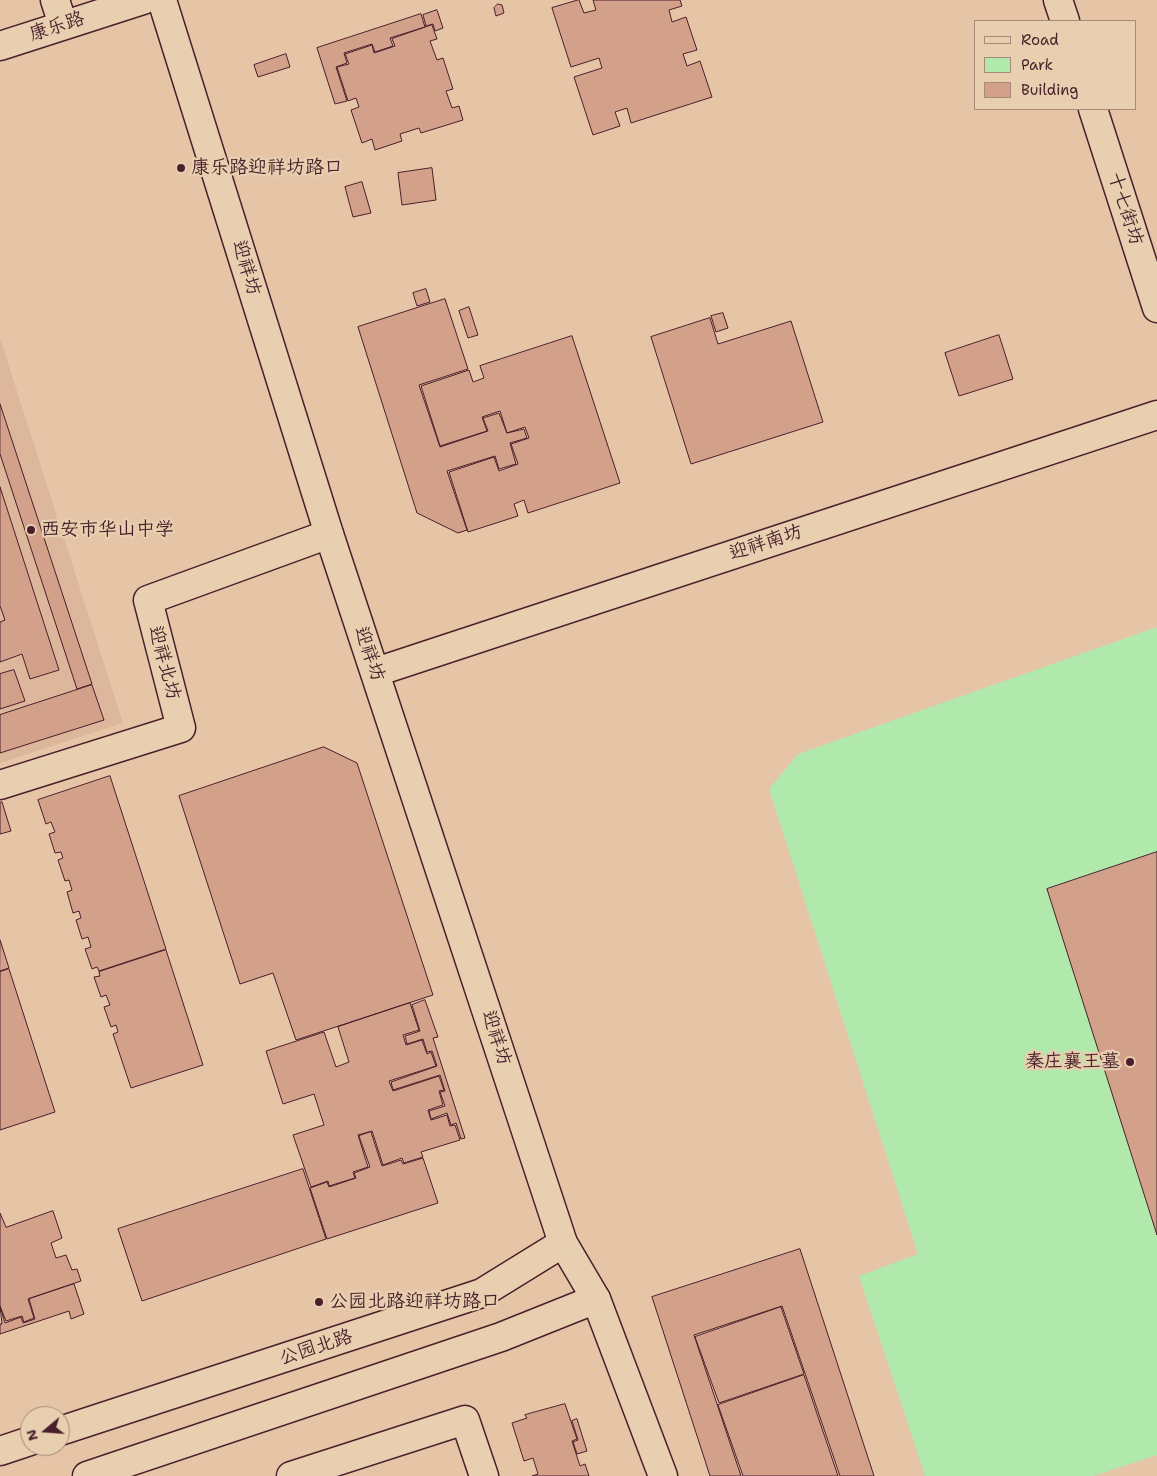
<!DOCTYPE html>
<html>
<head>
<meta charset="utf-8">
<style>
  body { margin:0 }
  #map { position:relative; width:1157px; height:1476px; overflow:hidden; background:#e6c5a7; font-family:"Shantell Sans",sans-serif }
  canvas { display:block }
  .legend { position:absolute; left:974px; top:20px; width:162px; height:90px; box-sizing:border-box; background:#e7cfaf; border:1px solid #a8897a; margin:0; padding:6px 9px; list-style:none; font-size:15px; color:#4a1f2b }
  .legend li { display:flex; align-items:center; gap:10px; height:25px }
  .legend b { width:25px; border:1px solid #a8897a }
  .north { position:absolute; left:20px; top:1406px; width:50px; height:50px; box-sizing:border-box; background:#e7cfaf; border:1px solid #a8897a; border-radius:50%; rotate:252deg; font-size:14px; font-weight:700; line-height:20px; text-align:center; color:#4a1f2b }
  .north::after { content:''; display:block; margin:auto; width:18px; height:22px; background:#4a1f2b; clip-path:polygon(50% 0,100% 100%,50% 72%,0 100%) }
</style>
</head>
<body>
<div id="map">
<canvas width="1157" height="1476"></canvas>
<ul class="legend">
<li><b style="height:6px;background:#e7cfaf"></b>Road</li>
<li><b style="height:14px;background:#b1e9ad"></b>Park</li>
<li><b style="height:14px;background:#d3a08a"></b>Building</li>
</ul>
<div class="north">N</div>
</div>
<script>
const ctx = document.querySelector('canvas').getContext('2d');
ctx.lineJoin = 'round';
function fill(path, color) {
  ctx.fillStyle = color;
  ctx.fill(path, 'evenodd');
}
function stroke(path, color, width, dash) {
  ctx.strokeStyle = color;
  ctx.lineWidth = width;
  ctx.lineCap = dash ? 'butt' : 'round';
  ctx.setLineDash(dash || []);
  ctx.stroke(path);
}
function label(font, color, halo, rows, align = 'center') {
  ctx.font = font + ' "Shantell Sans","LXGW WenKai TC",sans-serif';
  ctx.lineWidth = 4.5;
  ctx.setLineDash([]);
  ctx.textBaseline = 'middle';
  ctx.strokeStyle = halo;
  ctx.fillStyle = color;
  for (const [text, x, y, turn = 0] of rows) {
    ctx.save();
    ctx.translate(x, y);
    ctx.rotate((+turn || 0) * Math.PI / 180);
    ctx.textAlign = isNaN(turn) ? turn : align;
    if (halo) ctx.strokeText(text, 0, 0);
    ctx.fillText(text, 0, 0);
    ctx.restore();
  }
}
fill(new Path2D(`
  M 0,338 L 123,723 L 0,763 Z`), '#ddb79c');
fill(new Path2D(`
  M 1157,627 L 1157,1455 L 1093,1476 L 925,1476 L 859,1276 L 918,1254 L 769,789 L 798,754 Z`), '#b1e9ad');
const building = new Path2D(`
  M 579,0 L 584,13 L 596,10 L 593,0 L 680,0 L 682,6 L 669,10 L 672,22 L 686,17 L 697,50 L 683,54 L 687,66 L 700,61 L 712,97 L 631,123 L 627,108 L 615,112 L 620,126 L 593,135 L 574,77 L 602,68 L 599,58 L 571,67 L 552,8 Z
  M 498,4 L 502,5 L 504,13 L 496,16 L 494,8 Z
  M 437,10 L 443,28 L 435,31 L 433,24 L 426,26 L 423,15 Z
  M 421,14 L 425,27 L 390,38 L 393,46 L 375,52 L 372,44 L 344,53 L 347,63 L 336,67 L 347,101 L 335,104 L 317,48 Z
  M 432,25 L 437,39 L 430,41 L 437,60 L 443,58 L 453,89 L 446,91 L 452,108 L 459,106 L 463,120 L 421,133 L 419,128 L 400,134 L 402,141 L 375,150 L 372,139 L 362,143 L 351,110 L 359,107 L 356,98 L 348,101 L 337,67 L 349,64 L 345,54 L 372,45 L 374,53 L 395,46 L 392,39 Z
  M 286,54 L 290,67 L 258,77 L 254,65 Z
  M 432,168 L 436,200 L 402,205 L 398,173 Z
  M 362,182 L 371,213 L 353,217 L 345,187 Z
  M 426,289 L 430,302 L 417,306 L 413,293 Z
  M 445,299 L 468,369 L 419,385 L 440,447 L 488,431 L 483,418 L 499,413 L 507,433 L 524,429 L 527,438 L 510,443 L 516,464 L 499,469 L 495,456 L 447,471 L 467,530 L 458,533 L 417,513 L 358,327 Z
  M 469,307 L 478,335 L 468,338 L 459,311 Z
  M 723,313 L 728,328 L 716,332 L 711,316 Z
  M 710,318 L 718,344 L 791,321 L 823,422 L 691,464 L 651,337 Z
  M 999,335 L 1013,379 L 959,396 L 945,353 Z
  M 572,336 L 620,483 L 528,513 L 524,500 L 514,504 L 518,516 L 468,532 L 449,472 L 494,457 L 499,471 L 518,464 L 511,444 L 529,438 L 525,427 L 507,433 L 500,411 L 482,417 L 487,431 L 440,446 L 421,386 L 469,370 L 473,382 L 484,378 L 480,366 Z
  M 0,404 L 92,684 L 77,689 L 0,454 Z
  M 0,487 L 59,670 L 30,679 L 22,654 L 0,662 L 0,622 L 5,620 L 0,606 Z
  M 14,670 L 25,701 L 0,709 L 0,674 Z
  M 92,685 L 104,720 L 0,753 L 0,715 Z
  M 324,747 L 357,763 L 433,995 L 296,1040 L 273,973 L 240,984 L 179,796 Z
  M 110,776 L 166,949 L 99,971 L 97,967 L 92,969 L 85,949 L 91,947 L 88,937 L 82,939 L 76,920 L 81,918 L 79,911 L 73,913 L 67,892 L 72,890 L 69,880 L 65,881 L 58,860 L 63,858 L 61,852 L 55,853 L 49,834 L 55,832 L 51,822 L 46,824 L 38,800 Z
  M 2,802 L 11,831 L 0,834 L 0,803 Z
  M 1157,852 L 1157,1235 L 1047,889 Z
  M 0,940 L 9,968 L 0,971 Z
  M 166,950 L 203,1065 L 131,1088 L 113,1034 L 118,1032 L 116,1025 L 111,1027 L 104,1007 L 110,1005 L 106,995 L 101,997 L 94,977 L 100,976 L 99,972 Z
  M 9,969 L 55,1112 L 0,1130 L 0,972 Z
  M 425,1000 L 438,1037 L 433,1038 L 465,1138 L 461,1139 L 456,1123 L 451,1125 L 447,1113 L 431,1119 L 429,1111 L 445,1106 L 440,1092 L 445,1091 L 440,1075 L 393,1090 L 391,1082 L 437,1066 L 432,1051 L 427,1052 L 423,1039 L 407,1044 L 405,1036 L 420,1031 L 412,1005 Z
  M 410,1003 L 419,1030 L 403,1035 L 406,1045 L 422,1040 L 427,1054 L 431,1052 L 436,1066 L 389,1081 L 393,1091 L 439,1076 L 444,1090 L 439,1091 L 443,1105 L 428,1110 L 431,1120 L 447,1115 L 450,1126 L 455,1125 L 460,1140 L 421,1152 L 423,1157 L 404,1163 L 402,1158 L 383,1165 L 372,1131 L 358,1135 L 368,1167 L 353,1172 L 355,1178 L 329,1186 L 328,1181 L 311,1187 L 293,1135 L 324,1125 L 314,1094 L 283,1104 L 266,1051 L 324,1032 L 336,1067 L 349,1062 L 338,1027 Z
  M 371,1132 L 382,1166 L 401,1160 L 403,1164 L 423,1158 L 438,1203 L 327,1239 L 310,1188 L 327,1182 L 329,1187 L 356,1178 L 354,1173 L 370,1167 L 359,1136 Z
  M 303,1169 L 326,1239 L 142,1301 L 118,1229 Z
  M 53,1211 L 62,1238 L 51,1243 L 56,1258 L 66,1255 L 72,1270 L 77,1269 L 81,1281 L 28,1299 L 34,1318 L 24,1322 L 22,1316 L 6,1321 L 0,1306 L 0,1213 L 6,1227 Z
  M 800,1249 L 874,1476 L 840,1476 L 782,1306 L 694,1335 L 741,1476 L 710,1476 L 652,1297 Z
  M 74,1284 L 84,1314 L 71,1319 L 69,1311 L 0,1334 L 0,1324 L 2,1324 L 0,1306 L 5,1323 L 21,1317 L 23,1323 L 35,1319 L 29,1299 Z
  M 781,1307 L 804,1374 L 719,1403 L 695,1337 Z
  M 804,1375 L 838,1476 L 743,1476 L 718,1405 Z
  M 565,1404 L 577,1439 L 572,1441 L 580,1466 L 585,1464 L 589,1476 L 532,1476 L 538,1474 L 533,1458 L 524,1461 L 512,1423 L 527,1418 L 525,1415 Z
  M 577,1419 L 587,1451 L 577,1454 L 573,1442 L 578,1440 L 572,1421 Z`);
fill(building, '#d3a08a');
stroke(building, '#4a1f2b', 1);
const minor = new Path2D(`
  M 0,785 L 181,728 L 148,600 L 329,534
  M 291,1476 L 465,1420 L 484,1476`);
const tertiary = new Path2D(`
  M 55,0 L 63,25
  M 162,0 L 329,534 L 563,1243 L 596,1299 L 663,1476
  M 1058,0 L 1065,21
  M 0,46 L 143,0
  M 1093,109 L 1157,308
  M 376,672 L 1157,415`);
const secondary = new Path2D(`
  M 60,1431 L 482,1293 L 563,1243
  M 0,1451 L 30,1441
  M 87,1476 L 501,1337 L 596,1299`);
stroke(minor, '#4a1f2b', 31);
stroke(tertiary, '#4a1f2b', 31);
stroke(secondary, '#4a1f2b', 31);
stroke(minor, '#e7cfaf', 28);
stroke(tertiary, '#e7cfaf', 28);
stroke(secondary, '#e7cfaf', 28);
for (const [x, y, r, color] of [
  [181,168,5,"#4a1f2b"],
  [31,530,5,"#4a1f2b"],
  [1130,1062,5,"#4a1f2b"],
  [319,1302,5,"#4a1f2b"]
]) {
  const dot = new Path2D();
  dot.arc(x, y, r, 0, 2 * Math.PI);
  ctx.fillStyle = color;
  ctx.fill(dot);
  stroke(dot, '#e7cfaf', 2);
}
label('19px', '#4a1f2b', '#e7cfaf', [
  ["康乐路",57,27,-18],
  ["十七街坊",1125,209,72],
  ["迎祥坊",246,268,73],
  ["迎祥南坊",766,543,-18],
  ["迎祥坊",369,654,71],
  ["迎祥北坊",164,663,75],
  ["迎祥坊",496,1038,72],
  ["公园北路",316,1348,-18]
]);
label('19px', '#4a1f2b', '#e7cfaf', [
  ["康乐路迎祥坊路口",191,168],
  ["西安市华山中学",41,530],
  ["秦庄襄王墓",1120,1062,"right"],
  ["公园北路迎祥坊路口",329,1302]
], 'left');
</script>
</body>
</html>
